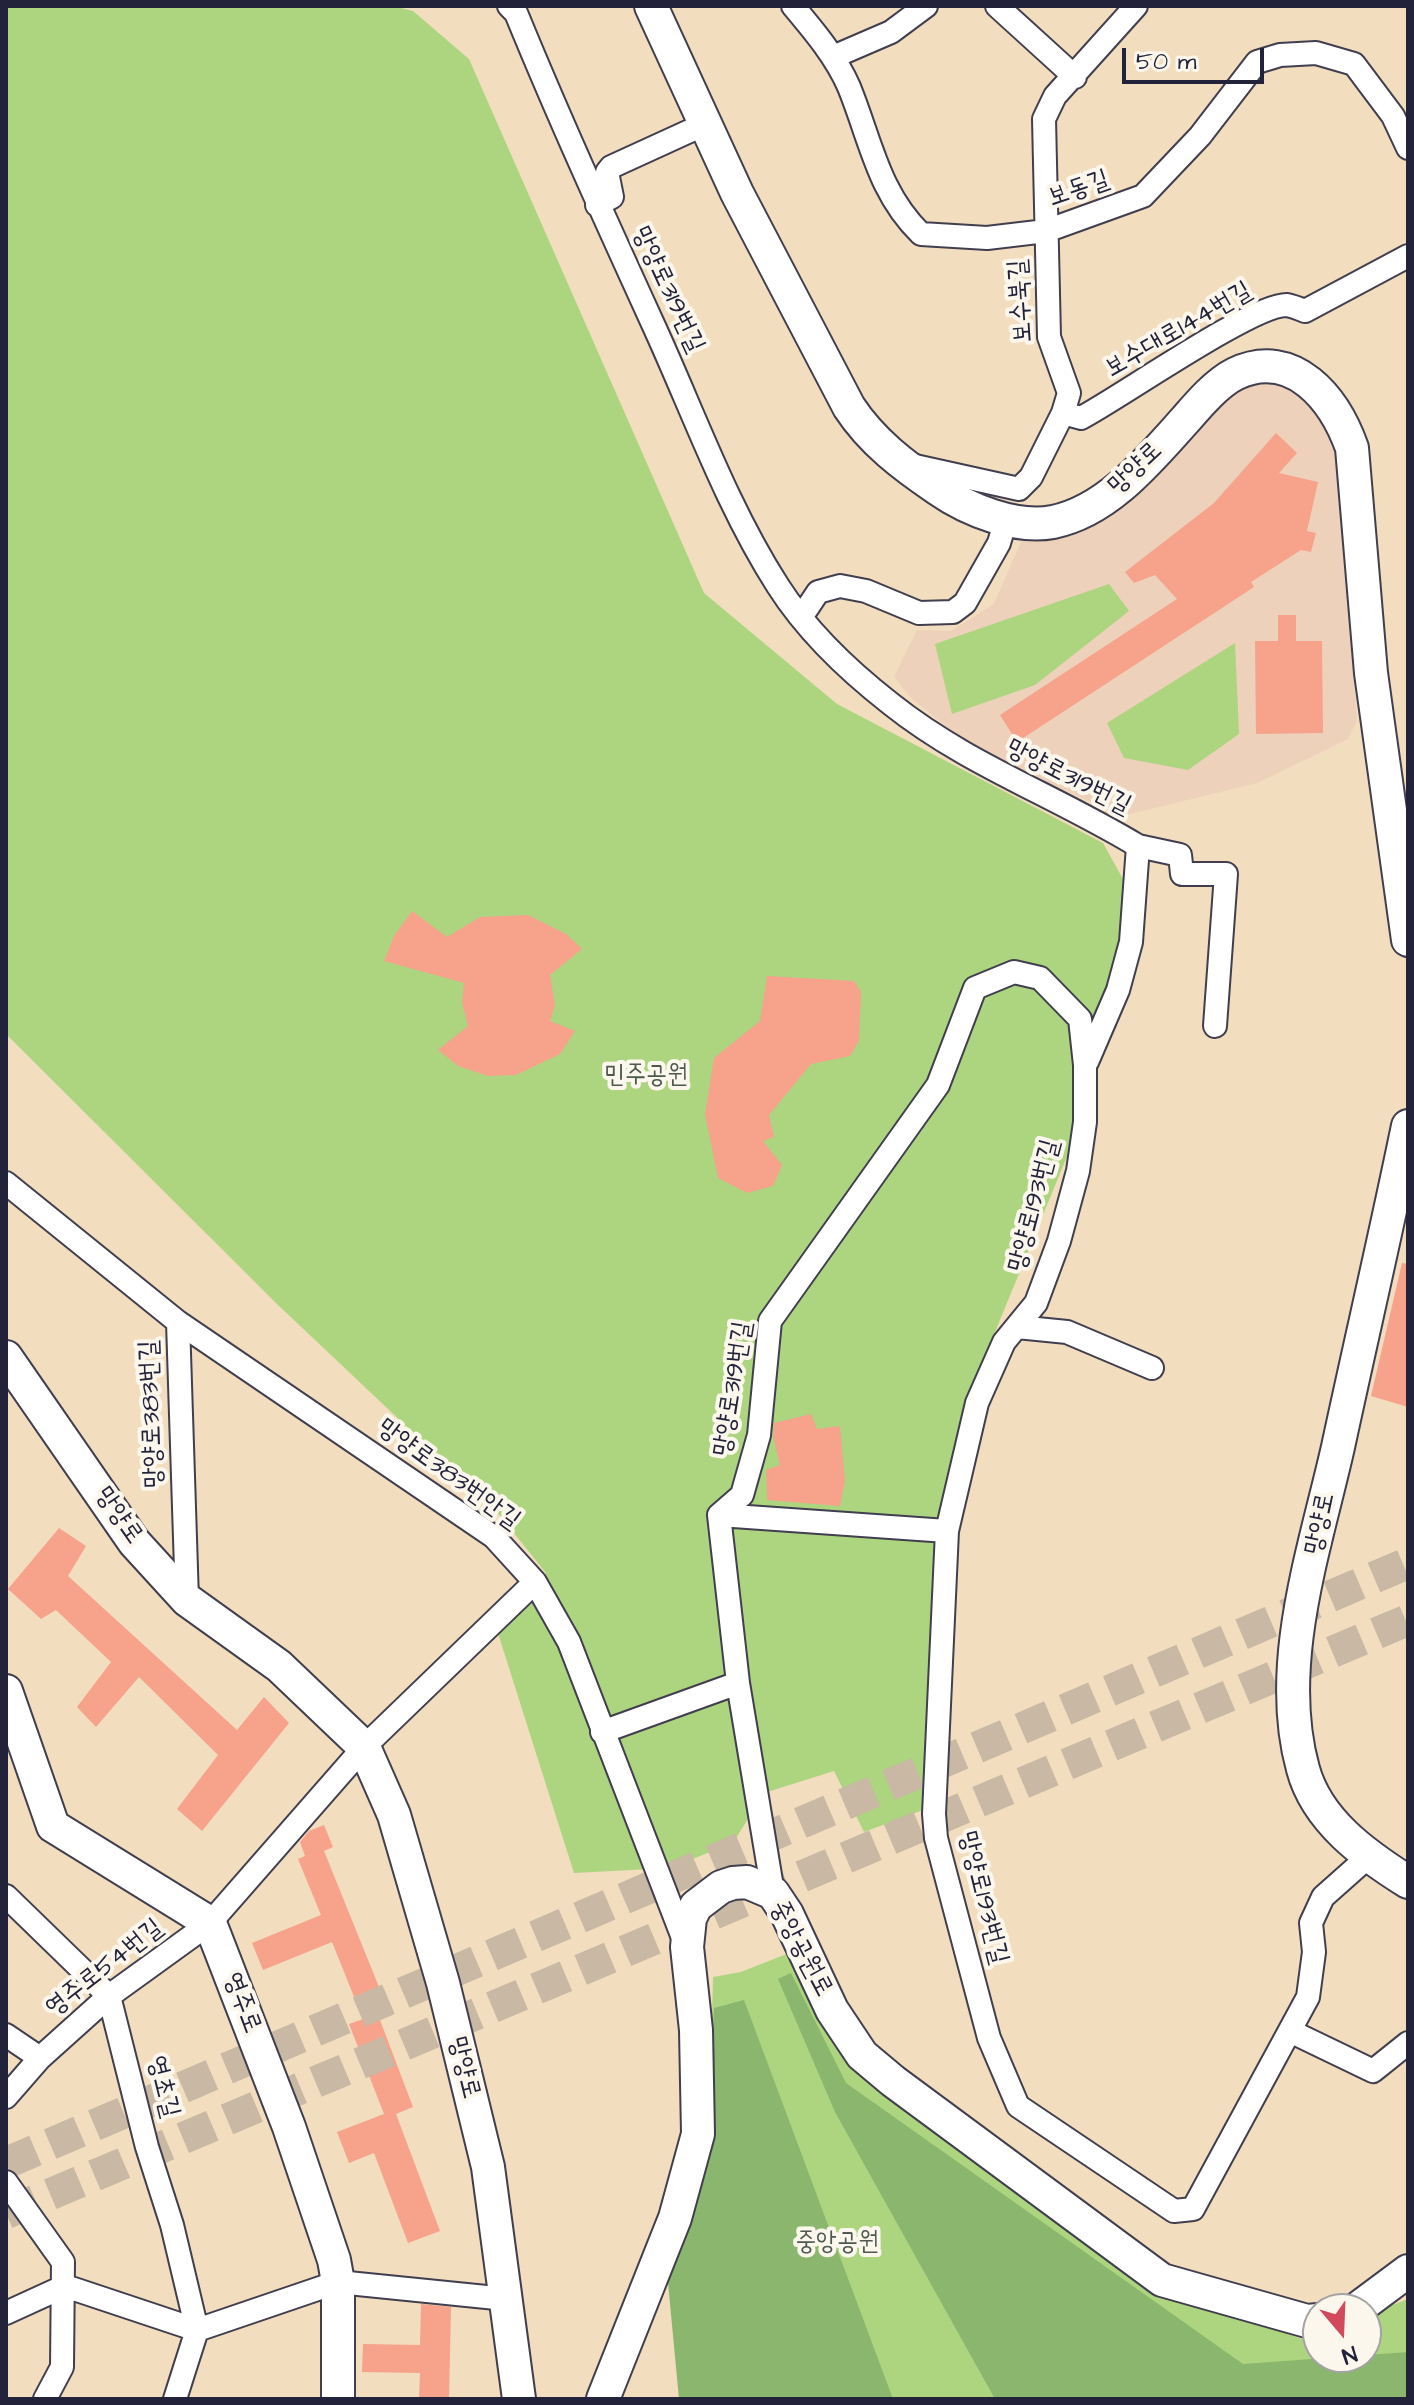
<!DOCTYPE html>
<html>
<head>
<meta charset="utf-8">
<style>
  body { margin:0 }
  #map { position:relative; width:1414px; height:2405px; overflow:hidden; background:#f2ddbe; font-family:"Architects Daughter",sans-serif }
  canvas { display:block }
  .frame { position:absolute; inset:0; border:8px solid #22223b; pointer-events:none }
  .north { position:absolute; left:1302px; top:2293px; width:80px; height:80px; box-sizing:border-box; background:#fbf7ec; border:2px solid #a4a2a5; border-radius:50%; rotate:161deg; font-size:22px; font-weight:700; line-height:32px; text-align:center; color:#22223b }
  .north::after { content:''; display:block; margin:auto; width:28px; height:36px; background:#d1495b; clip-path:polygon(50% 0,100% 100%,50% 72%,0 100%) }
  .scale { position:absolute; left:1122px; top:48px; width:142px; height:36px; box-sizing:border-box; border:4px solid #22223b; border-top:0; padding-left:10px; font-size:24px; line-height:28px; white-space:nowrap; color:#22223b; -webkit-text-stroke:6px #fbf7ec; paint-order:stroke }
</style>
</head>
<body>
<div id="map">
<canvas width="1414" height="2405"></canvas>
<div class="frame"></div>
<div class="north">N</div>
<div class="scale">50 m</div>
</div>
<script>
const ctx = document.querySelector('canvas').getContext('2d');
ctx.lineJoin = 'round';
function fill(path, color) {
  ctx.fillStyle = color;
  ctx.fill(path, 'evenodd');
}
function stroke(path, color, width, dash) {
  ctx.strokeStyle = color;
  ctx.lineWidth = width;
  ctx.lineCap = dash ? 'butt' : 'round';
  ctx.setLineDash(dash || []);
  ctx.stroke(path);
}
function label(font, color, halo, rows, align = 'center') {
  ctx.font = font + ' "Architects Daughter","Poor Story",sans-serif';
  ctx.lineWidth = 8;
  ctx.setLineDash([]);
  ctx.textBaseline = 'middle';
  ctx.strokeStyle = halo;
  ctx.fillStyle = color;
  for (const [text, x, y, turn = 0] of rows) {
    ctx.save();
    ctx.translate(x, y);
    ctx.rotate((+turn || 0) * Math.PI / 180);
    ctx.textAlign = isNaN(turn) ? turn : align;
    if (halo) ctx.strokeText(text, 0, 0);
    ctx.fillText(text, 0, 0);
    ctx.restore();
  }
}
fill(new Path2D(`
  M 1263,381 L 1297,384 L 1338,444 L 1357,721 L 1348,739 L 1257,783 L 1122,816 L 974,749 L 911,698 L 894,677 L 917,630 L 951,631 L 994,604 L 1023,537 L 1229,393 Z`), '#edd1ba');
fill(new Path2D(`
  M 6,6 L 393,6 L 413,11 L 469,59 L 704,593 L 837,704 L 1103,843 L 1123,879 L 1118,957 L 1076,1069 L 1070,1149 L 968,1398 L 935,1538 L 923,1810 L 864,1832 L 834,1771 L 764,1793 L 733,1843 L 670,1868 L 574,1873 L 496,1627 L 546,1573 L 497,1512 L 278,1305 L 6,1034 Z
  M 1109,584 L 1129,611 L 1035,685 L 952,714 L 935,644 Z
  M 1235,643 L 1239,734 L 1188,770 L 1124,758 L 1107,723 Z
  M 794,1951 L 825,2014 L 1160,2290 L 1302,2339 L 1318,2333 L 1318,2357 L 1366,2357 L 1366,2315 L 1408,2299 L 1408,2399 L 679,2399 L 709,2136 L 713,1977 L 741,1972 Z`), '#add580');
fill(new Path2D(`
  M 791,1973 L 846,2083 L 1243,2364 L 1408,2352 L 1408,2399 L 995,2399 L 835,2112 L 778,1979 Z
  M 744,2000 L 893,2399 L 679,2399 L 667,2272 L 709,2136 L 714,2008 Z`), '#8ab66e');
fill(new Path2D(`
  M 1276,433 L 1297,453 L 1279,473 L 1318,482 L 1307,531 L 1316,533 L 1311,552 L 1301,550 L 1251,582 L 1254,587 L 1017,742 L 1000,715 L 1177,599 L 1155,575 L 1134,583 L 1125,572 L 1214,503 Z
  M 1278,615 L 1296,615 L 1296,641 L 1322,641 L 1323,733 L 1256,734 L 1255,641 L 1278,641 Z
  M 412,911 L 447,937 L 480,917 L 528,915 L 566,934 L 582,949 L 550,975 L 555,1005 L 550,1021 L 575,1031 L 560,1054 L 516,1075 L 488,1076 L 458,1066 L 438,1050 L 468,1026 L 462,1003 L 464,983 L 384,961 L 394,936 Z
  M 767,976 L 854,981 L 861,992 L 859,1041 L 850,1056 L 811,1064 L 769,1115 L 774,1137 L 763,1141 L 782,1165 L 773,1186 L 747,1193 L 718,1178 L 705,1114 L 714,1058 L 760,1021 Z
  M 1402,1263 L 1408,1264 L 1408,1407 L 1371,1396 Z
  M 811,1414 L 817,1429 L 840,1426 L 845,1481 L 840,1506 L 767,1500 L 766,1470 L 780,1465 L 773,1436 L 774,1423 Z
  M 59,1528 L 86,1546 L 68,1576 L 237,1730 L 264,1697 L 289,1723 L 202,1831 L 177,1809 L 218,1755 L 139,1677 L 96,1727 L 77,1707 L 111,1662 L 56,1610 L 41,1619 L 8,1589 Z
  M 324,1825 L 333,1847 L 324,1851 L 379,1987 L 369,1991 L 413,2107 L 396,2114 L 440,2231 L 408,2243 L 374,2153 L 349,2163 L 337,2132 L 384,2114 L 349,2024 L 363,2019 L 332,1942 L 263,1970 L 252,1943 L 321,1915 L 298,1859 L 305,1856 L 300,1842 L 309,1831 Z
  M 421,2304 L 451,2307 L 449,2399 L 419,2399 L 420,2373 L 362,2372 L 363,2344 L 420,2345 Z`), '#f7a28b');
stroke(new Path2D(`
  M 6,2163 L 1408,1563
  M 6,2213 L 1408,1620`), '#c8b8a4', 32, [32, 16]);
const street = new Path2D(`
  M 509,6 L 516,13 C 559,118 606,221 653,324 C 693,411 726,505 778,586 C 806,630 850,672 891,704 C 966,764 1056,796 1138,846 L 1131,942 L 1118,990 L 1087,1062
  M 793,6 C 814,31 836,57 849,87 C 871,141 878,192 921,234 L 987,238 L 1046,231 L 1143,196 L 1200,136 L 1257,62 L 1280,55 L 1316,53 L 1354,64 L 1393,116 L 1408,148
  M 997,6 L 1075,77
  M 833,57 L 891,32 L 926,6
  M 597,205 L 612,197 L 607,172 L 611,167 L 705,124
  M 1063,413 L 1081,418 C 1121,397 1253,304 1287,305 C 1292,306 1300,309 1305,311 L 1408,256
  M 915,466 L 1019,489 L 1031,477 L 1063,413 L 1069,393 L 1049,337 L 1044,119 L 1055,96 L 1136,6
  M 802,616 L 818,592 L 840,586 L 866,591 L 919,613 L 953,612 L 965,603 L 999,543 L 1006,519
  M 1138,846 L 1180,855 L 1182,874 L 1226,874 L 1215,1026
  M 6,1183 L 178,1322 L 494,1537 L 535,1582 L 569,1642 L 685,1943
  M 178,1322 L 187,1600
  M 1017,1327 L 1067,1332 L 1152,1368
  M 719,1515 L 947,1531
  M 602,1732 L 738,1683
  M 773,1893 L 738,1683 L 719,1515 L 742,1495 L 759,1435 L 770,1321 L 938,1085 L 975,988 L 1014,972 L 1040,978 L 1080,1019 L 1085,1065 L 1085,1122 L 1078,1171 L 1059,1241 L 1036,1303 L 1004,1342 L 977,1403 L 947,1531 L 934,1814 L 936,1838 L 989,2038 L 1018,2106 L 1174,2211 L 1193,2209 L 1308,1997 L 1314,1952 L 1311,1923 L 1323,1897 L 1368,1857
  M 6,1896 L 109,1996 L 147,2147 L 172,2225 L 197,2330 L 175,2399
  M 1292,2032 L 1373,2071 L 1408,2043
  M 6,2035 L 40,2058
  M 6,2097 L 40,2058 L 109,1996 L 210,1923 L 364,1747 L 535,1582
  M 6,2182 L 63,2262 L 62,2367 L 45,2399
  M 6,2313 L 65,2286 L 197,2330 L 338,2282 L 506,2299`);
const secondary = new Path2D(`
  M 651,6 L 737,193 L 849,407 C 872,442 904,466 938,489 C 968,510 1016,529 1053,522 C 1108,511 1150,459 1186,419 C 1199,404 1217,383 1235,374 C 1294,346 1335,400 1352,448 L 1371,673 L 1408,940
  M 1408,1126 C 1386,1233 1361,1340 1338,1447 C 1315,1549 1274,1665 1303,1769 C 1317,1821 1365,1855 1408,1882
  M 6,1357 L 134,1542 L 187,1600 L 279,1666 L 364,1747 L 394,1815 L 443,1983 L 488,2167 L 519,2399
  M 6,1691 L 53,1826 L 210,1923 L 289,2127 L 334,2260 L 338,2282 L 338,2399
  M 1357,2309 L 1408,2271
  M 603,2399 L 675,2218 L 698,2134 L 696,2030 L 687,1947 L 690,1918 L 696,1906 L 721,1887 L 733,1883 L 747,1882 L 773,1893 L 787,1914 L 832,2010 L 862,2055 L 893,2081 L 1162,2280 L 1307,2321 L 1318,2320`);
stroke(street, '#413e4f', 26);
stroke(secondary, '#413e4f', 36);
stroke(street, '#fff', 22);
stroke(secondary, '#fff', 32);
label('26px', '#22223b', '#fbf7ec', [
  ["보동길",1079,190,-19],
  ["망양로319번길",667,290,65],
  ["보수북길",1022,301,-94],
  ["보수대로144번길",1179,331,-30],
  ["망양로",1136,469,-43],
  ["망양로319번길",1068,778,27],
  ["망양로193번길",1035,1206,-75],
  ["망양로319번길",734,1389,-81],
  ["망양로383번길",153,1414,-92],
  ["망양로383번안길",448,1475,36],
  ["망양로",118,1516,55],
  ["망양로",1321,1524,-78],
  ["망양로193번길",982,1898,76],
  ["중앙공원로",800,1949,62],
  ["영주로54번길",105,1969,-38],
  ["영주로",241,2003,69],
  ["망양로",463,2068,76],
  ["영초길",162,2087,76]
]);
label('26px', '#4c5850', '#fbf7ec', [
  ["민주공원",646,1077],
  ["중앙공원",837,2244]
]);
</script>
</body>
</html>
